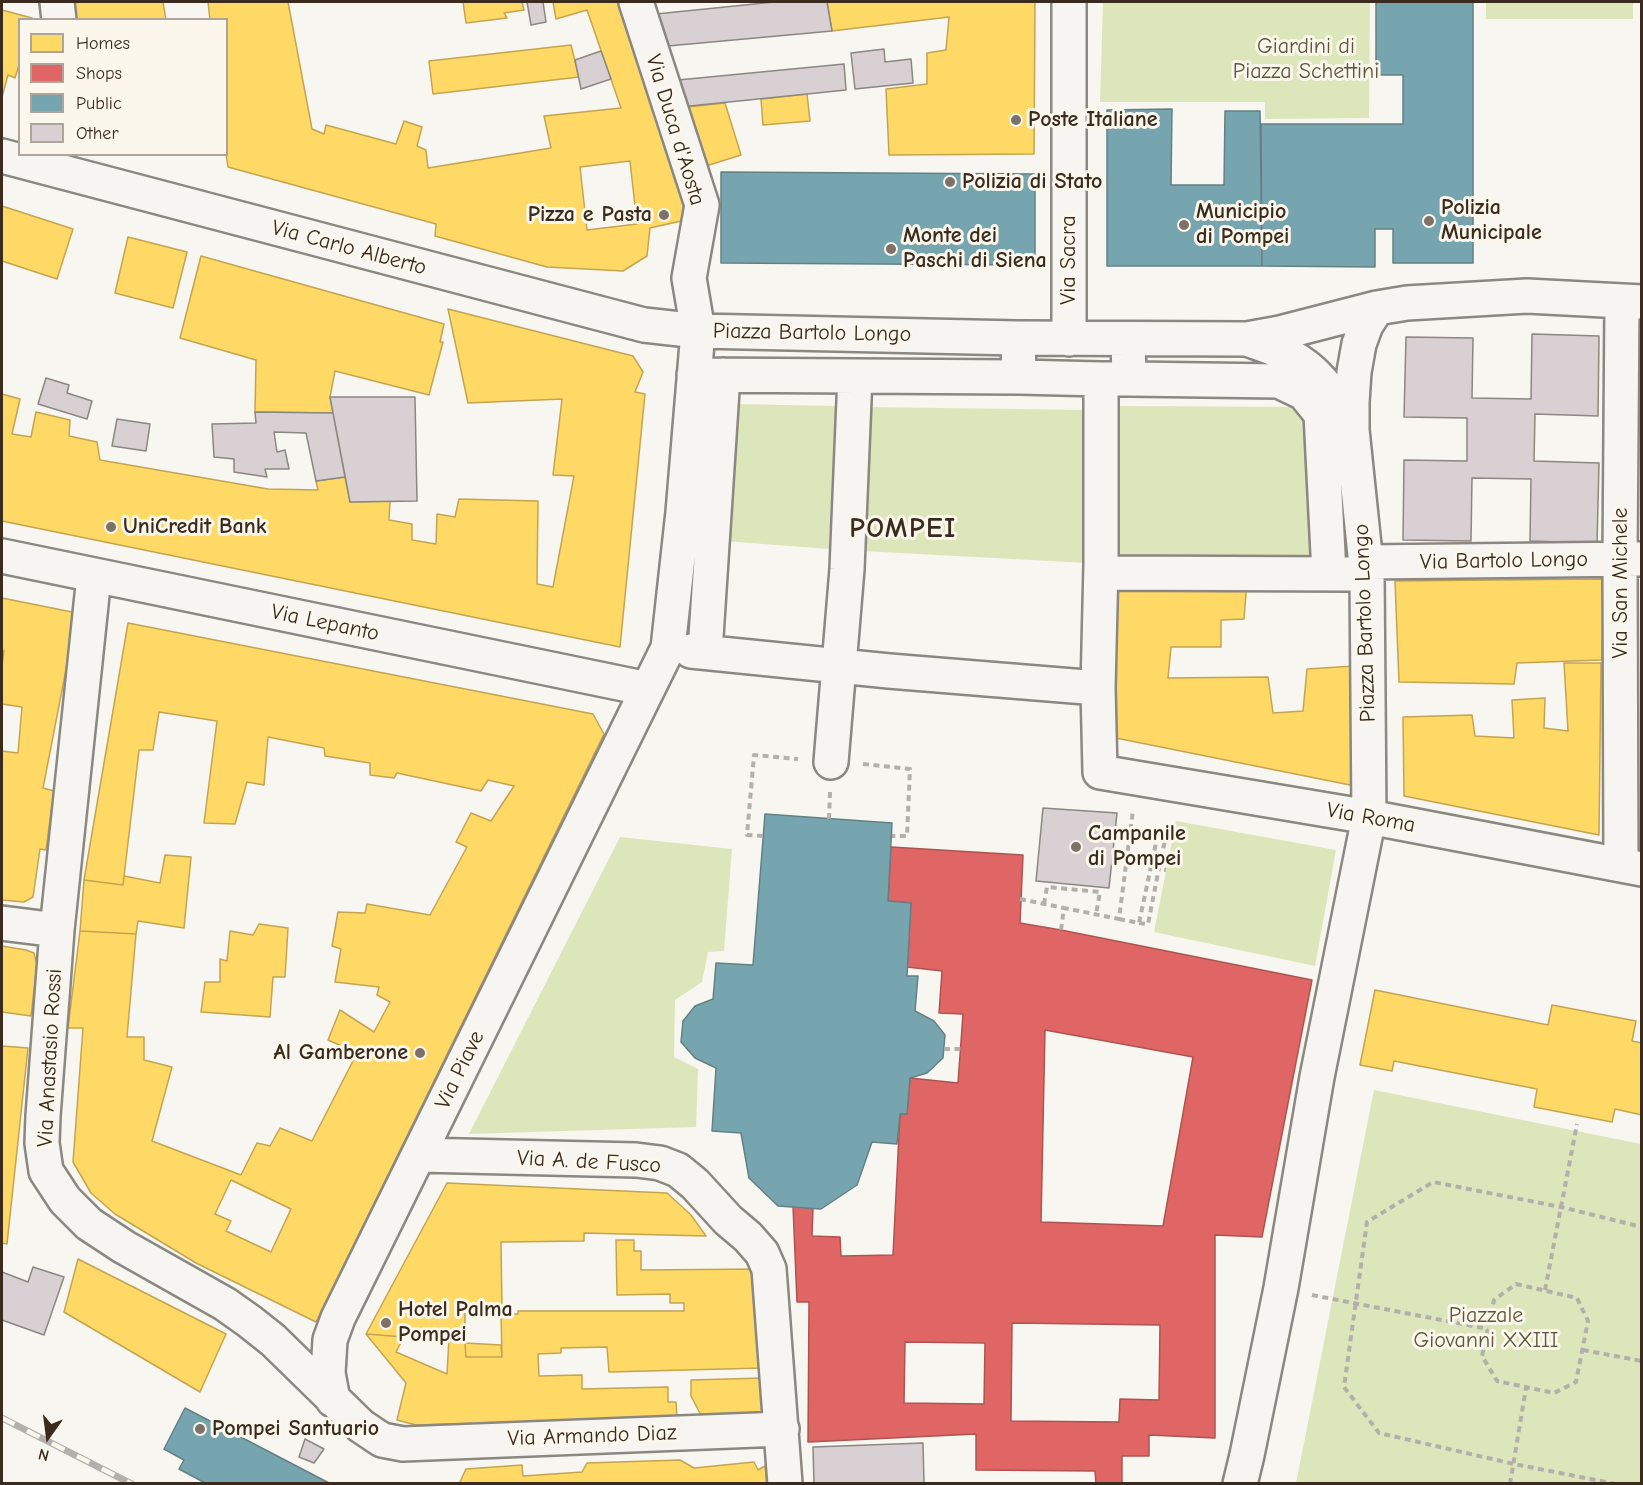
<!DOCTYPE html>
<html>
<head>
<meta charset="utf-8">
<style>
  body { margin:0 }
  #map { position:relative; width:1643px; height:1485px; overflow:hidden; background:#f8f6f0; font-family:"Comic Neue",sans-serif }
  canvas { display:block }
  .frame { position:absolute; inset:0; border:3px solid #3b2a1e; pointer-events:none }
  .legend { position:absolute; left:18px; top:18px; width:210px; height:138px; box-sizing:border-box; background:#fbf7ec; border:2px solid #aea59a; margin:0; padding:8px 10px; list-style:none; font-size:18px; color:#3b2a1e }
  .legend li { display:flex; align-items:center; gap:12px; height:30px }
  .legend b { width:30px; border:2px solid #aea59a }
  .north { position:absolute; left:18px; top:1407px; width:60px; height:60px; -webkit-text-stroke:4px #fbf7ec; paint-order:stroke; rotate:194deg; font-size:16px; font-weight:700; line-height:24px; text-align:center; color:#3b2a1e }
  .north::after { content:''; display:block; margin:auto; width:21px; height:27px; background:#3b2a1e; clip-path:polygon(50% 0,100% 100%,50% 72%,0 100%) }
</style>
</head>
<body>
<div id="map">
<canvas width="1643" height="1485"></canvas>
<div class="frame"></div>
<ul class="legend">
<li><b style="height:16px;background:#ffd966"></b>Homes</li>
<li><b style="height:16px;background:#e06666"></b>Shops</li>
<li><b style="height:16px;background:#76a5af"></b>Public</li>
<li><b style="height:16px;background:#d9d0d3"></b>Other</li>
</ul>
<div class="north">N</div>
</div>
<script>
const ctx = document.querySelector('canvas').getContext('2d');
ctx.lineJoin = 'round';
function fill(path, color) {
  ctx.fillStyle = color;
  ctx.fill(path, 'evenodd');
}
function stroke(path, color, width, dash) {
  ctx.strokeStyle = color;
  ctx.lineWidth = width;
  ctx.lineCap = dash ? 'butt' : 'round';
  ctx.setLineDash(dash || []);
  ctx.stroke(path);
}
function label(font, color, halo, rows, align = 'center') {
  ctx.font = font + ' "Comic Neue",sans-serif';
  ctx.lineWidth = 6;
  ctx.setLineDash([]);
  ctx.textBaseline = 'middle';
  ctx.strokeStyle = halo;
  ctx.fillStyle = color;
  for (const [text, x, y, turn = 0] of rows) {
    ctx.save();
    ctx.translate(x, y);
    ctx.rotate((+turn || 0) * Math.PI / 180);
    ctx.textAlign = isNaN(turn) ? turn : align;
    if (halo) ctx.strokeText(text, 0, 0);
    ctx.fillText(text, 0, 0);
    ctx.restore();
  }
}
fill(new Path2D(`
  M 1103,2 L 1370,2 L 1369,118 L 1265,119 L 1265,102 L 1100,102 Z
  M 1486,2 L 1633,2 L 1633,19 L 1486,19 Z
  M 736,404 L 836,406 L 829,549 L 724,541 Z
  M 1113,406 L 1305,407 L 1313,558 L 1113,558 Z
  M 866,407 L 1089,410 L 1088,563 L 862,551 Z
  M 1176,821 L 1336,850 L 1315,966 L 1154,932 Z
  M 620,837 L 732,849 L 724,951 L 708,952 L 702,982 L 675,1000 L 674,1057 L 698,1069 L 696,1127 L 469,1134 Z
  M 1374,1090 L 1641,1144 L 1641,1483 L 1296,1483 Z`), '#dce6ba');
const homes = new Path2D(`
  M 73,2 L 163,2 L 166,20 L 76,20 Z
  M 208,2 L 288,2 L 312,129 L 324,134 L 326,125 L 396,144 L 404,121 L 422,127 L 417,146 L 426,150 L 428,168 L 551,148 L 544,116 L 621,108 L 587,10 L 556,19 L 553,2 L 625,2 L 690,219 L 650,228 L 647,256 L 623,271 L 547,267 L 435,236 L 436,224 L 228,167 L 226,154 L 226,20 L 210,20 ZM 630,161 L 637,224 L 587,230 L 580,167 Z
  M 463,2 L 522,2 L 524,10 L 504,13 L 507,18 L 466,23 Z
  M 827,2 L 1035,2 L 1034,154 L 889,155 L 886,89 L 927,84 L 927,53 L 946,50 L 949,17 L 832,31 Z
  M 2,10 L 32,18 L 31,20 L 20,20 L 20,62 L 15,78 L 8,75 L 2,97 Z
  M 571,45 L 579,77 L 433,94 L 429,61 Z
  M 807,94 L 810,121 L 763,125 L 761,99 Z
  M 725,103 L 741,155 L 706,166 L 687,107 Z
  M 2,206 L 73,229 L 57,279 L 2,261 Z
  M 128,237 L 187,252 L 173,308 L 115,293 Z
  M 201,256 L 444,324 L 440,342 L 443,342 L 429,395 L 335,371 L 330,397 L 333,413 L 255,412 L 256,360 L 180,338 Z
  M 448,309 L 633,356 L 643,372 L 635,392 L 645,394 L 620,647 L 2,521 L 2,394 L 20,399 L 12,434 L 31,437 L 36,412 L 70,420 L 69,436 L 97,442 L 100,460 L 268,489 L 318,490 L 316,481 L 345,477 L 350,502 L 390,501 L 389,520 L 412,524 L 412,540 L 436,544 L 437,514 L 455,517 L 459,499 L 538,501 L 537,584 L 553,587 L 574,476 L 553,475 L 562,399 L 468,403 Z
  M 1604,579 L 1602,660 L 1517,663 L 1514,684 L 1399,682 L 1395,581 Z
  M 1247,581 L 1244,619 L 1221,620 L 1221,647 L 1171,647 L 1168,678 L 1268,677 L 1273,713 L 1303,711 L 1307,669 L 1354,666 L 1355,786 L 1116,738 L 1114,582 Z
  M 2,598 L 77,613 L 43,788 L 54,791 L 46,850 L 40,849 L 33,897 L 24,902 L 2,900 L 2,751 L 18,753 L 22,707 L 2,704 L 2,665 L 4,651 L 2,650 Z
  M 128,623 L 593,714 L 604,734 L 316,1322 L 196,1263 L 115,1214 L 91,1193 L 73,1162 L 83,1028 L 68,1028 L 80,931 L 136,934 L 127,1037 L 144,1037 L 144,1060 L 172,1067 L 152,1141 L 241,1175 L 257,1143 L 270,1146 L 280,1128 L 312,1141 L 357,1053 L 328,1040 L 340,1010 L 374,1032 L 390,1002 L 377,995 L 379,987 L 335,982 L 341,949 L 332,946 L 338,912 L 365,913 L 367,904 L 430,915 L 467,847 L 456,842 L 471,813 L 491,821 L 514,786 L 488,780 L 481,791 L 397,773 L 394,778 L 370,775 L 370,763 L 325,756 L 324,748 L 268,737 L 264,785 L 247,782 L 235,824 L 204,823 L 217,721 L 159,712 L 153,750 L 139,750 L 123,885 L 84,880 ZM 231,1180 L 291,1209 L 271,1252 L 226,1231 L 231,1221 L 215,1214 Z
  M 1564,663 L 1601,663 L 1599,835 L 1404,796 L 1403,717 L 1472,715 L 1475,736 L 1514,738 L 1512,700 L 1545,698 L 1544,728 L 1568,731 Z
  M 165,855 L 191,857 L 184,928 L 138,921 L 136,934 L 80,931 L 84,880 L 123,885 L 124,876 L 160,883 Z
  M 259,924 L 288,928 L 285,977 L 273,977 L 270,1017 L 201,1012 L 205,982 L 220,982 L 220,959 L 227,961 L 230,931 L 253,935 Z
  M 2,946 L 26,950 L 34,953 L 37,964 L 31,1016 L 2,1012 Z
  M 1375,990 L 1548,1025 L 1552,1005 L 1636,1021 L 1632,1041 L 1642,1043 L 1642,1115 L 1615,1109 L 1612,1122 L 1534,1107 L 1537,1089 L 1394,1061 L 1392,1071 L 1360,1065 Z
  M 2,1046 L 28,1048 L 7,1244 L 2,1243 Z
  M 447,1183 L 667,1193 L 691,1215 L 706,1236 L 584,1233 L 584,1241 L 501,1242 L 502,1307 L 465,1307 L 465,1343 L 407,1329 L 404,1337 L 366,1334 Z
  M 616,1240 L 634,1240 L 634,1251 L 641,1251 L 641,1270 L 761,1269 L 762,1368 L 609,1372 L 607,1347 L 561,1348 L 561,1353 L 538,1354 L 539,1376 L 582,1375 L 582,1389 L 668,1387 L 668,1402 L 676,1402 L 677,1418 L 416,1425 L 397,1420 L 406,1383 L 366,1334 L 404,1337 L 396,1352 L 447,1374 L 449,1338 L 465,1343 L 466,1357 L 502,1357 L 501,1314 L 518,1314 L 518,1311 L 684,1311 L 684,1303 L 670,1303 L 670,1294 L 617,1295 Z
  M 78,1259 L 226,1334 L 200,1392 L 64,1312 Z
  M 465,1343 L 501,1345 L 502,1357 L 466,1357 Z
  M 762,1378 L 764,1414 L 704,1421 L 691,1396 L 691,1380 Z
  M 680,1460 L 694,1468 L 754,1462 L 758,1470 L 765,1466 L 767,1484 L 459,1484 L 466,1469 L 522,1465 L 523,1476 L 582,1472 L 587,1463 Z`);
fill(homes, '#ffd966');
stroke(homes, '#c4a450', 1.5);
const shops = new Path2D(`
  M 891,847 L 1023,855 L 1020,923 L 1061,930 L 1312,980 L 1262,1237 L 1215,1235 L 1215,1438 L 1149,1435 L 1149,1456 L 1122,1456 L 1122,1484 L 1096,1484 L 1095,1471 L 976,1470 L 976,1434 L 808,1442 L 809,1302 L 797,1302 L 793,1206 L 813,1208 L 812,1236 L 840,1237 L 841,1256 L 893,1255 L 900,1114 L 907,1114 L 910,1078 L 958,1083 L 963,1014 L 939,1013 L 942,971 L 907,967 L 911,903 L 888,901 ZM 1045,1030 L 1193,1057 L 1163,1226 L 1041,1222 ZM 1012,1323 L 1160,1325 L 1159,1400 L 1120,1399 L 1119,1422 L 1011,1421 ZM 905,1342 L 985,1343 L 984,1404 L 904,1403 Z`);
fill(shops, '#e06666');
stroke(shops, '#ae5450', 1.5);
const public = new Path2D(`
  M 1376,2 L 1473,2 L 1473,263 L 1393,263 L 1393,229 L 1375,229 L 1375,267 L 1262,266 L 1261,124 L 1403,124 L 1403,75 L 1376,75 Z
  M 1172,109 L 1171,185 L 1224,185 L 1225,111 L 1260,111 L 1262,266 L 1107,266 L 1107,110 Z
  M 721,172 L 1035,174 L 1035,265 L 721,263 Z
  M 765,814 L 892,823 L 888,901 L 911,903 L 907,976 L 918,976 L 915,1011 L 934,1021 L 945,1035 L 943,1058 L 927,1073 L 910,1078 L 907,1114 L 900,1114 L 897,1144 L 872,1142 L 857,1185 L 821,1209 L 778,1206 L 749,1178 L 741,1133 L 712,1131 L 716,1068 L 695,1058 L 681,1042 L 683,1021 L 695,1006 L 713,999 L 716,963 L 753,965 Z
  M 185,1408 L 331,1484 L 207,1484 L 179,1469 L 184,1460 L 164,1449 Z`);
fill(public, '#76a5af');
stroke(public, '#648084', 1.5);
const building = new Path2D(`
  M 527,2 L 543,2 L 546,22 L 531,25 Z
  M 774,2 L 827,2 L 832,31 L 668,46 L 656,14 Z
  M 884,49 L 885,62 L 911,59 L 913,83 L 855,89 L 851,53 Z
  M 601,51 L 611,79 L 581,89 L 575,60 Z
  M 844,64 L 846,90 L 680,107 L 678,80 Z
  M 1532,334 L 1599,336 L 1598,416 L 1535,414 L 1534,461 L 1599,463 L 1597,543 L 1530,541 L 1531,479 L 1472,478 L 1471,541 L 1403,540 L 1404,460 L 1467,461 L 1467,418 L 1404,417 L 1406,337 L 1473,338 L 1472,398 L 1531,399 Z
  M 46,378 L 69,385 L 67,393 L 92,401 L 87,419 L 38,404 Z
  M 330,397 L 415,397 L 417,501 L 350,502 Z
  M 255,412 L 333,413 L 345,477 L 316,481 L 306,433 L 274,432 L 277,452 L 285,450 L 289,469 L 265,469 L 267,477 L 234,472 L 234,459 L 214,457 L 212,424 L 256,423 Z
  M 117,419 L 150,424 L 146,451 L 112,446 Z
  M 1043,808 L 1117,813 L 1109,888 L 1036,881 Z
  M 33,1267 L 64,1277 L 44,1335 L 2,1320 L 2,1272 L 28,1282 Z
  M 305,1439 L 324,1449 L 314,1463 L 299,1457 Z
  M 923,1443 L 924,1484 L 814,1484 L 813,1447 Z`);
fill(building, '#d9d0d3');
stroke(building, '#8b8781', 1.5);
const minor = new Path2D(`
  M 57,2 L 59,20
  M 1069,2 L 1069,339
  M 2,156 L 644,325 L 698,331 L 689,278 L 702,205 L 636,2
  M 1128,339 L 1129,379 L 1101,379 L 1101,564 L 1098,688 L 1100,772 L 1369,817 L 1642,869
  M 1247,339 C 1266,346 1287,352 1304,365 C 1318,375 1329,390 1340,404
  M 694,375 L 1019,377 L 1018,338
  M 1019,377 L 1101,379
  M 1129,379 L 1279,381 L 1304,393 L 1321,414 L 1329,574
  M 2,556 L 648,689
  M 1366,562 L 1641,559
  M 1101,573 L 1351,574
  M 94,576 L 57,930 L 43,1116 L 42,1143 L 46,1171 L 65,1200 L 89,1224 L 124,1247 L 225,1304 L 249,1321 L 273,1340 L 361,1426 L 382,1440 L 403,1444 L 782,1429
  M 691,651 L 889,671 L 1098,688
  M 705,652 L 723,375
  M 831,762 L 847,569 L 855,376
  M 1621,864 L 1620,559 L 1622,302
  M 2,923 L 57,930
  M 419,1155 L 636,1160 L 660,1163 L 678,1170 L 695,1184 L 728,1220 L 748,1237 L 762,1253 L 769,1269 L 785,1484
  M 333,1400 L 328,1373 L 330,1340 L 338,1318 L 668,648 L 683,512 L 698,331 L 1018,338 L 1247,339 L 1280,333 L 1377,308 L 1407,303 L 1527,296 L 1642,302
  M 1240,1484 L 1247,1455 L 1281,1288 L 1317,1077 L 1369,817 L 1367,574 L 1352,430 L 1352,402 L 1354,372 L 1359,344 L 1366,325 L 1377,308`);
stroke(minor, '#8b8781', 38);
stroke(new Path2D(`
  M 863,764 L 910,769 L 907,836 L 892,836
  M 829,819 L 830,792
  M 763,836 L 747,835 L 754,755 L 798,759
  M 1020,899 L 1064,908
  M 1044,904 L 1047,887 L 1100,892 L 1096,914
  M 1119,919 L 1139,923 L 1159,829 L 1167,831 L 1159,868 L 1166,870
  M 1139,923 L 1148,924 L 1159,868
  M 1061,930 L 1064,908 L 1119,919 L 1133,810
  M 944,1049 L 961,1049
  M 1516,1284 L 1577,1298 L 1588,1321 L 1576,1382 L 1554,1393 L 1497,1381 L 1482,1356 L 1494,1300 Z
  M 1545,1290 L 1577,1124
  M 1312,1295 L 1488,1329
  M 1583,1350 L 1642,1361
  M 1510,1484 L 1526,1388
  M 1616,1484 L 1514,1464 L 1379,1433 L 1344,1387 L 1367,1222 L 1433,1182 L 1561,1207 L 1642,1227`), '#b3b0ac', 4, [6, 4.5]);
stroke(minor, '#f6f5f1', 33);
const rail = new Path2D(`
  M 2,1418 L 132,1484`);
stroke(rail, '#b3b0ac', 7);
stroke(rail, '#fbf7ec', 4.5, [14]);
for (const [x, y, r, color] of [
  [1016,120,6,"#7d7168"],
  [950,182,6,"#7d7168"],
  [664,215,6,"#7d7168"],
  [1429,221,6,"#7d7168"],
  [1184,225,6,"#7d7168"],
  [891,249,6,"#7d7168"],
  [111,527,6,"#7d7168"],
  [1076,847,6,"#7d7168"],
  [420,1053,6,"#7d7168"],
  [386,1323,6,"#7d7168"],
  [200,1429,6,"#7d7168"]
]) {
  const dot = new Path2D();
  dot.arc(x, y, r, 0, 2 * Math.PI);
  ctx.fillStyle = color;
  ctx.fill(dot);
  stroke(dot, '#fbf7ec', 2);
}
label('22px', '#5e563a', '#fbf7ec', [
  ["Giardini di",1306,47],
  ["Piazza Schettini",1306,72],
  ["Piazzale",1486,1316],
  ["Giovanni XXIII",1486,1341]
]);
label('bold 22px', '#3b2a1e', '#fbf7ec', [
  ["Poste Italiane",1028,120],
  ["Polizia di Stato",962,182],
  ["Polizia",1441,208],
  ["Municipale",1441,233],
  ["Municipio",1196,212],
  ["di Pompei",1196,237],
  ["Pizza e Pasta",652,215,"right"],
  ["Monte dei",903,236],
  ["Paschi di Siena",903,261],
  ["UniCredit Bank",123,527],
  ["Campanile",1088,834],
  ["di Pompei",1088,859],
  ["Al Gamberone",408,1053,"right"],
  ["Hotel Palma",398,1310],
  ["Pompei",398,1335],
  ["Pompei Santuario",212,1429]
], 'left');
label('22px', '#3b2a1e', '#fbf7ec', [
  ["Via Duca d'Aosta",675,130,73],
  ["Via Carlo Alberto",349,248,15],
  ["Via Sacra",1069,260,-90],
  ["Piazza Bartolo Longo",812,333,1],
  ["Via Bartolo Longo",1504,561,-1],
  ["Via San Michele",1621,583,-90],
  ["Via Lepanto",325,623,12],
  ["Piazza Bartolo Longo",1365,623,-92],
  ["Via Roma",1371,818,10],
  ["Via Anastasio Rossi",50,1058,-87],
  ["Via Piave",460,1070,-64],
  ["Via A. de Fusco",589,1162,3],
  ["Via Armando Diaz",592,1436,-2]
]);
ctx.letterSpacing = '1.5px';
label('bold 28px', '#3b2a1e', '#fbf7ec', [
  ["POMPEI",903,529]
]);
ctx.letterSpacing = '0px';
</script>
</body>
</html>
